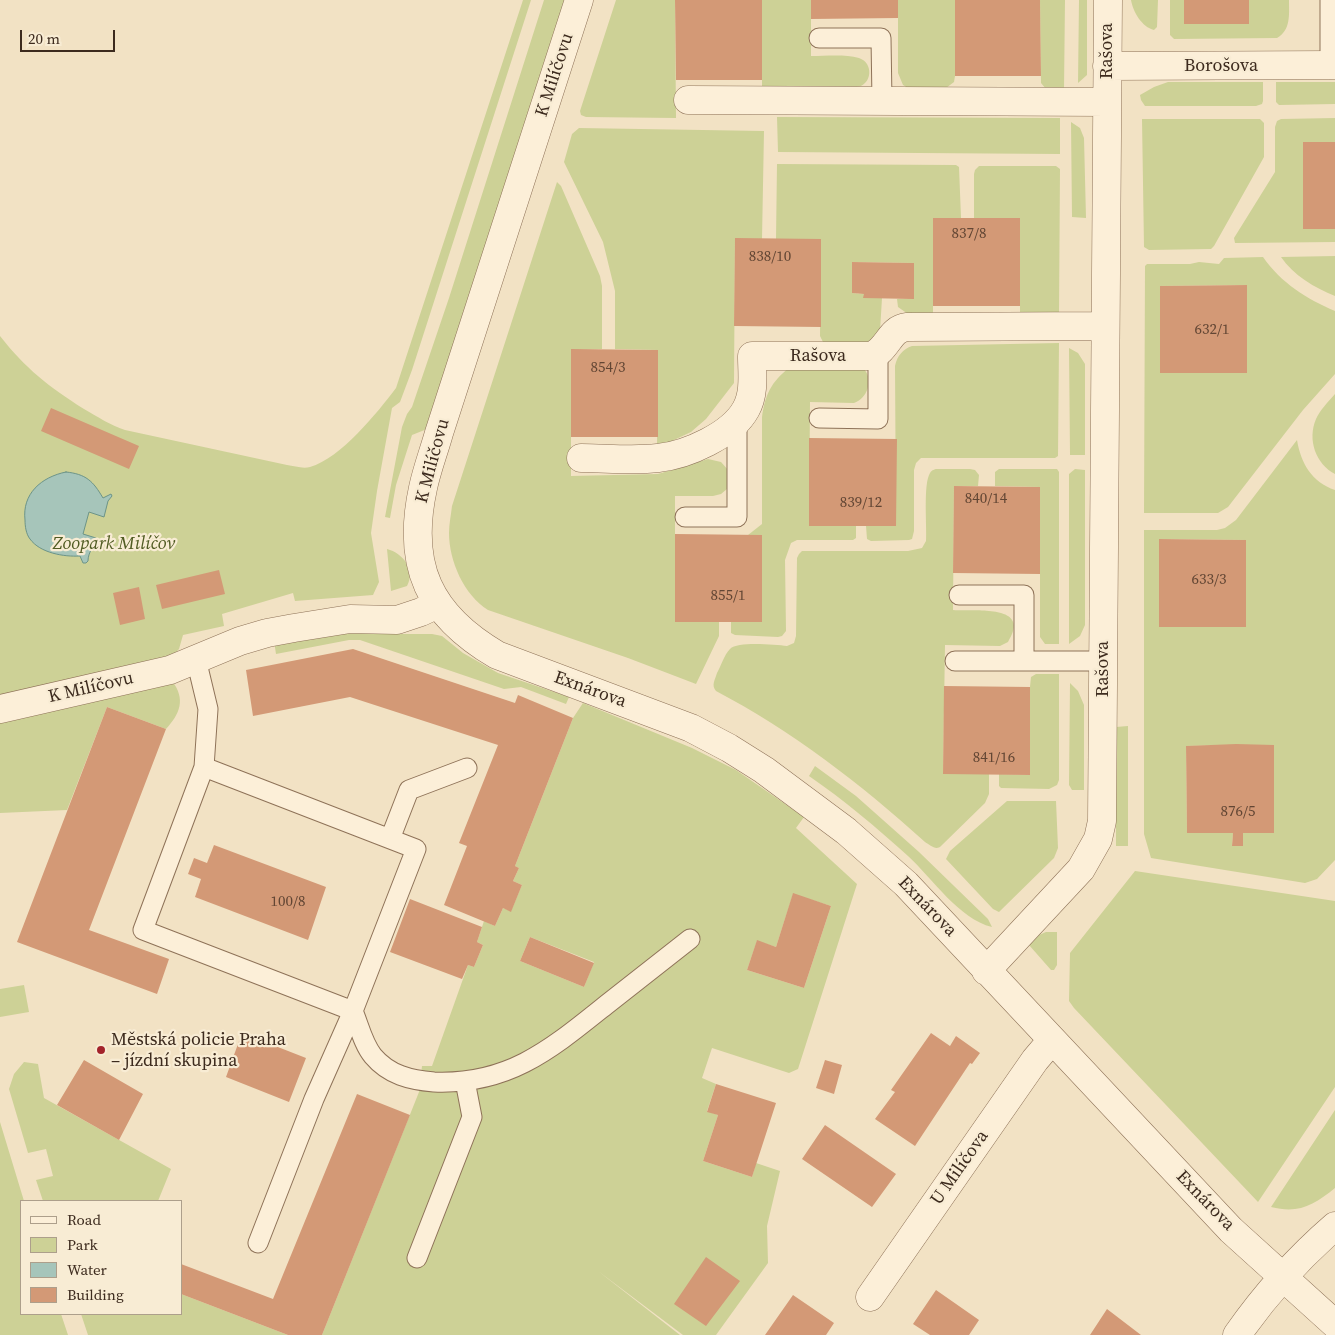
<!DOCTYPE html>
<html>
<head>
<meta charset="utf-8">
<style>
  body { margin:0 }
  #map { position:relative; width:1335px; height:1335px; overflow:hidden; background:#f2e2c4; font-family:"Source Serif 4",serif }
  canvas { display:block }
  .legend { position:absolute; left:20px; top:1200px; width:162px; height:115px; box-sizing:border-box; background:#f8ecd4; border:1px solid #ad9f8b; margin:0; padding:6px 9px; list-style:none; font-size:15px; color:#3d2b1e }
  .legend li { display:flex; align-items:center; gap:10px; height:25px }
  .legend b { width:25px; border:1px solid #ad9f8b }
  .scale { position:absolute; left:20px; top:30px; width:95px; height:22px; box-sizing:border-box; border:2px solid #3d2b1e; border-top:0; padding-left:6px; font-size:15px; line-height:18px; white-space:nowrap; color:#3d2b1e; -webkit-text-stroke:4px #f8ecd4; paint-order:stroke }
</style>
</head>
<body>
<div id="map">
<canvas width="1335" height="1335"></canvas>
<ul class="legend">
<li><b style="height:6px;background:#fcefd8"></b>Road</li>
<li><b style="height:14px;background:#cdd196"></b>Park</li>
<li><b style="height:14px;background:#a6c5ba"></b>Water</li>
<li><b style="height:14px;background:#d39976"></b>Building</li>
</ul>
<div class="scale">20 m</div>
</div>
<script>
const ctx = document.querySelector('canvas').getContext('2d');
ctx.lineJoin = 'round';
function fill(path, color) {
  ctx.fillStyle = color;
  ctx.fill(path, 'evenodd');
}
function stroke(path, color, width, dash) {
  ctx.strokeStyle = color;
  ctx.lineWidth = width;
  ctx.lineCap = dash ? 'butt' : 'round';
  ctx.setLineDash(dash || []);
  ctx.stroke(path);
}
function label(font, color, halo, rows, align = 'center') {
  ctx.font = font + ' "Source Serif 4",serif';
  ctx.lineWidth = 4.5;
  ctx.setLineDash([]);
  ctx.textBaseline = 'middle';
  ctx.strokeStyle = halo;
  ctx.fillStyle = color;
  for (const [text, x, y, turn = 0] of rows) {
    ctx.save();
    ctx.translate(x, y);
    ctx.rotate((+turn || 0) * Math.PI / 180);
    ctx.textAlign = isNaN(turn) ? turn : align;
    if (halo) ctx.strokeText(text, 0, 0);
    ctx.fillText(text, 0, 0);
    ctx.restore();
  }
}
fill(new Path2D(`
  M 523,0 L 531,0 L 412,370 L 400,402 L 392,408 L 377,491 L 371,533 L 379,582 L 373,595 L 295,601 L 293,593 L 222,614 L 224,626 L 183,635 L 179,649 L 169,660 L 0,697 L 0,336 C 25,368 49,387 84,409 C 98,417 110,425 125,430 L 287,465 C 294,466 303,469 310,467 C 341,458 377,413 396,388 Z
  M 544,0 L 567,0 L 427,429 L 412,435 L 396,485 L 390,518 L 385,517 L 402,427 L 407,414 L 412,407 L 449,298 Z
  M 616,0 L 675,0 L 676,118 L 586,117 L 581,115 L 580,111 Z
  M 762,0 L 811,0 L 811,56 C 826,56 845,54 859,58 C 874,63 872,85 857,87 L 762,89 Z
  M 898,0 L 955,0 L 955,76 L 954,82 L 946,88 L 908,88 L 903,85 L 898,73 Z
  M 1040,0 L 1065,0 L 1064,90 L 1046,89 L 1041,83 Z
  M 1079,0 L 1087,0 L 1087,75 L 1078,83 Z
  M 1131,0 L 1158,0 L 1157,27 L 1154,30 C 1142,27 1133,12 1131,0 Z
  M 1170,0 L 1184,0 L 1185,24 L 1248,24 L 1249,0 L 1289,0 C 1289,15 1291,30 1277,38 L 1174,39 L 1170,35 Z
  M 1168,82 L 1263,82 L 1263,101 L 1262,104 L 1256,106 L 1145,106 L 1141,100 L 1140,95 L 1154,87 Z
  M 1276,82 L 1335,82 L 1335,104 L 1279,105 L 1276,102 Z
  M 777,117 L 1060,118 L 1060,154 L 778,152 Z
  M 1335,118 L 1335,142 L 1303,142 L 1304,229 L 1335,229 L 1335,242 L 1235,243 L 1234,238 L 1275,172 L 1275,127 L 1277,121 L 1281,119 Z
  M 1142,119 L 1260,119 L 1264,123 L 1264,157 L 1214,246 L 1211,249 L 1149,250 L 1144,247 Z
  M 1071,122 L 1080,128 L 1084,138 L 1086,218 L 1072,217 Z
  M 579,128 L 764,131 L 762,239 L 735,239 L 734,383 L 706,419 L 691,432 L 657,448 L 658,350 L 615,349 L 615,291 L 603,242 L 564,162 L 572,134 Z
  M 777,164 L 956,165 L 959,167 L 961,218 L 933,218 L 933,315 L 908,314 L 898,307 L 897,299 L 914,298 L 914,263 L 852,262 L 852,293 L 864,294 L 864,298 L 882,298 L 880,331 L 871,343 L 827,343 L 823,342 L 820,336 L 821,239 L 776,239 Z
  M 979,166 L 1056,166 L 1060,169 L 1059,314 L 1020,315 L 1020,218 L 974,218 L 974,174 L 975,170 Z
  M 557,182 L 561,186 L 600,276 L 602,286 L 602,349 L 571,350 L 571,476 L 658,474 L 708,459 L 721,462 L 729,471 L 729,485 L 727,489 L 721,494 L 713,496 L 675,496 L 675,621 L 719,622 L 719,636 L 696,684 L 628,658 L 488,610 C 464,595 449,561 449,533 C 449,524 451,515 452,506 Z
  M 1335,256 L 1335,296 C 1315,288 1293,275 1281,257 Z
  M 1263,257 C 1281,283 1307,299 1335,311 L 1335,374 L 1303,410 L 1228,507 L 1218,513 L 1144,513 L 1145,266 L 1147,264 L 1190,264 L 1199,262 L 1219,264 L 1224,258 ZM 1246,285 L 1247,373 L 1160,373 L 1160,286 Z
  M 1059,343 L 1058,456 L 1055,458 L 921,458 L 916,463 L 914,470 L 914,531 L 912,539 L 909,540 L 871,541 L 867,539 L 866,526 L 896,526 L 895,366 C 897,356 903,349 912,346 Z
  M 1069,348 L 1078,353 L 1085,364 L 1085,455 L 1070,455 Z
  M 789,368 L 864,369 C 874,380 867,399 854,403 L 810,402 L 809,525 L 856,526 L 856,538 L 853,540 L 797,540 L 791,543 L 785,560 L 786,631 L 782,636 L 778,637 L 735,635 L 731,633 L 731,622 L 762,622 L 762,535 L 748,535 L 762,524 L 762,417 C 765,395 771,382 789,368 Z
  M 1335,394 L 1335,474 C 1316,464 1307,440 1316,419 C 1320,410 1328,402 1335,394 Z
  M 1297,440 C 1301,464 1312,482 1335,490 L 1335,860 L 1317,879 L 1305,883 L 1151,858 L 1144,834 L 1144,530 L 1217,530 L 1225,528 L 1236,520 ZM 1160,539 L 1246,540 L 1246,627 L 1159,627 ZM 1236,745 L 1274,833 L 1243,833 L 1243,846 L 1232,846 L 1233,833 L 1187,833 L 1186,746 Z
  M 936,469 L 970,469 L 975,470 L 979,475 L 978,486 L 954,486 L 953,610 C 972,612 1033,603 1008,642 L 1000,646 L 945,645 L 943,774 L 989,774 L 989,794 L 985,803 L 941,846 C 936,851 930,845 925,842 C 861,784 792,731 716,691 C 711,685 715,680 717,673 C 721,666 724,655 730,649 C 738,641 775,645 787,646 L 794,643 L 796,636 L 797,558 L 799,554 L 802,551 L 908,551 L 922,548 L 926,541 C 927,526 923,484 930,473 C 932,470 933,470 936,469 Z
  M 999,469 L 1057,469 L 1059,472 L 1059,644 L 1045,644 L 1040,637 L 1040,487 L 995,486 L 995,472 Z
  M 1075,469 L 1085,470 L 1085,625 L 1080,636 L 1069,644 L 1069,474 Z
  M 387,549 C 403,553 416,570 407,586 L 391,591 Z
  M 347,630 L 395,634 L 432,634 L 442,636 L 463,653 L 498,673 L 569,697 L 566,704 L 521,687 L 504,689 L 360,640 L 349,640 L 276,654 L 274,641 Z
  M 1036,674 L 1059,674 L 1059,780 L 1057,785 L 1049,789 L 1001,788 L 999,786 L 999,774 L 1030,775 L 1030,687 L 1031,677 Z
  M 172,681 C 186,699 180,714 166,729 L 107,707 L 67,810 L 0,813 L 0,723 Z
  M 1070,683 L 1078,691 L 1084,705 L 1084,790 L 1072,790 L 1069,785 Z
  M 583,703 L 692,748 L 736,770 L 804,817 L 796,828 L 857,884 L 798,1069 L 789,1073 L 712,1048 L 702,1078 L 716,1084 L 707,1111 L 718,1115 L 703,1161 L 752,1177 L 756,1163 L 780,1171 L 767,1226 L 768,1263 L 716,1335 L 683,1335 L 598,1271 L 680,1335 L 322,1335 L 419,1092 L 422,1066 L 432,1066 L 468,965 L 474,967 L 483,945 L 477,942 L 484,921 L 495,926 L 503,908 L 511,911 L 522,885 L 513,881 L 519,868 L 515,866 L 573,718 ZM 793,894 L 831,906 L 804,988 L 747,970 L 757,941 L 776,947 ZM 530,937 L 594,962 L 584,987 L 520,961 Z
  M 1128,726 L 1128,846 L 1116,846 L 1116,727 Z
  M 815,766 L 856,796 L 919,852 L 988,919 L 992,927 C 959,919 933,879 908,856 C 876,827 844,800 809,776 Z
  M 1007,801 L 1056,801 L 1058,848 L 1054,858 L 999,912 L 993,909 L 946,859 L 950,851 Z
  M 1135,871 L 1335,901 L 1335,1087 L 1258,1202 L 1074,1008 L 1069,1001 L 1070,953 Z
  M 1046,932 L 1057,932 L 1057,965 L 1054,970 L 1051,970 L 1029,945 L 1039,935 Z
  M 24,985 L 29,1012 L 0,1017 L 0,989 Z
  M 24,1062 L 38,1064 L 44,1098 L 171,1169 L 158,1201 L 43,1201 L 36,1180 L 53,1176 L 46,1149 L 28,1153 L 9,1089 L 14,1074 Z
  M 1335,1110 L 1335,1188 C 1314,1205 1299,1214 1271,1207 Z
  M 0,1122 L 24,1201 L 21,1201 L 21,1314 L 61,1314 L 68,1335 L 0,1335 Z
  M 181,1294 L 288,1335 L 88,1335 L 81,1314 L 181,1314 Z`), '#cdd196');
const water = new Path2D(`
  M 66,472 C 86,474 93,481 103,498 L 111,494 L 112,496 L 108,501 L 104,517 L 89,512 L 83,534 L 96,538 C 94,547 88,552 88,561 L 86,563 L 83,563 L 80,556 C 64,557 40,553 30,539 C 26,534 25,526 25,520 C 22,494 41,477 66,472 Z`);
fill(water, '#a6c5ba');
stroke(water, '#6c9488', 1);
fill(new Path2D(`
  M 675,0 L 762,0 L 762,80 L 676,80 Z
  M 811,0 L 898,0 L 898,18 L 811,19 Z
  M 955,0 L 1040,0 L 1041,76 L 955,76 Z
  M 1184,0 L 1249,0 L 1249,24 L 1184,24 Z
  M 1303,142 L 1335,142 L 1335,229 L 1303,229 Z
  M 933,218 L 1020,218 L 1020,306 L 933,306 Z
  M 735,238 L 821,239 L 821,327 L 734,326 Z
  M 852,262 L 914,263 L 914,299 L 863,298 L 864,294 L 852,293 Z
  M 1247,285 L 1247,373 L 1160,373 L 1160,286 Z
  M 571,349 L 658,350 L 658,437 L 571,437 Z
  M 51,408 L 139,446 L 129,469 L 41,431 Z
  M 809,438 L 897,439 L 896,526 L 809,526 Z
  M 954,486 L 1040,487 L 1040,574 L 953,573 Z
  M 675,534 L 762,535 L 762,622 L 675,622 Z
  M 1159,539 L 1246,540 L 1246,627 L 1159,627 Z
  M 219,570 L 225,594 L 162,609 L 156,585 Z
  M 139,587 L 145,619 L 120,625 L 113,593 Z
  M 353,649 L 515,703 L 518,695 L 573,718 L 515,866 L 519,868 L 513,881 L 522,885 L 511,912 L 503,908 L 495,926 L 444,905 L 467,846 L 459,843 L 498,745 L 350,697 L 253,716 L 246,670 Z
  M 944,686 L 1030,687 L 1030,775 L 943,774 Z
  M 107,707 L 166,729 L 89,930 L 169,959 L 157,994 L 17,942 Z
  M 1236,744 L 1274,745 L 1274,833 L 1243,833 L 1243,846 L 1232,846 L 1233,833 L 1187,833 L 1186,746 Z
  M 214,845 L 326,887 L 308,940 L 195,897 L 201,879 L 188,874 L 194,858 L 207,863 Z
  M 793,893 L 831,906 L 804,988 L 747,970 L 757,940 L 776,947 Z
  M 410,899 L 482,927 L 477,942 L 483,945 L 474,967 L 468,965 L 462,979 L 390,952 Z
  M 530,937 L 594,963 L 584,987 L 520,961 Z
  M 242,1033 L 306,1058 L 289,1102 L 226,1077 Z
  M 931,1033 L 950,1046 L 956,1036 L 980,1053 L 972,1064 L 970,1063 L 915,1146 L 875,1119 L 895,1092 L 891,1090 Z
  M 84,1060 L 143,1094 L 119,1140 L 57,1105 Z
  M 825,1060 L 842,1065 L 834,1094 L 816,1088 Z
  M 716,1084 L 776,1103 L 752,1177 L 703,1161 L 718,1115 L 707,1112 Z
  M 357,1094 L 410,1115 L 322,1335 L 288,1335 L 181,1294 L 181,1264 L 273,1299 Z
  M 825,1125 L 896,1174 L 872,1207 L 802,1159 Z
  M 706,1257 L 740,1281 L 706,1326 L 674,1304 Z
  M 936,1290 L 979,1320 L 969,1335 L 930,1335 L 913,1324 Z
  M 793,1295 L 834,1323 L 826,1335 L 765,1335 Z
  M 1107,1309 L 1141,1335 L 1090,1335 Z`), '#d39976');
const lane = new Path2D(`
  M 819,38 L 881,38 L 882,101
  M 1330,65 L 1330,0
  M 819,418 L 878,419 L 878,353
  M 685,517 L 737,517 L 737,420
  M 959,595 L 1024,595 L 1024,661
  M 196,659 L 208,709 L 204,767 L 416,849 L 353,1011 L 314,1099 L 258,1243
  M 955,661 L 1103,661
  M 204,767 L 143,930 L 353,1011 C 359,1025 363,1044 373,1056 C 389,1075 410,1080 434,1082 C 509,1085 551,1049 606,1005 C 634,983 662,961 690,939
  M 390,839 L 409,790 L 467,768
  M 417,1258 L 472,1117 L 465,1081`);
const street = new Path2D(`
  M 579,0 L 439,433 C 434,451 427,469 423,488 C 406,566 429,615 497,655 L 691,728 L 729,748 L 764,770 L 846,831 L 906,884 L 1231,1230 L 1335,1324
  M 1107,66 L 1335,65
  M 688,100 L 1107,102
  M 581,458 C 606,458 633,461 658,458 C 687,455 732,435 746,409 C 755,393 752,373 752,356 L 871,356 C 888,350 889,329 907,327 L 1105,326
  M 0,709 L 170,670 L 240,641 L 267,633 L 294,628 L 350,619 L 397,620 L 421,612 L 438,604
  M 986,971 L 1081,869 L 1098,839 L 1102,821 L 1108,0
  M 870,1297 L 1035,1060 L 1052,1040
  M 1237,1335 C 1265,1295 1298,1258 1335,1226`);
stroke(lane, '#8e7258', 21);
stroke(street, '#8e7258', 29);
stroke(lane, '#fcefd8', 19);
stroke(street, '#fcefd8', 28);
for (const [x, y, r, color] of [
  [101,1050,5,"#a3232a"]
]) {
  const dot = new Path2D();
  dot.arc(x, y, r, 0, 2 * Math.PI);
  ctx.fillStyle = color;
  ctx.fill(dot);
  stroke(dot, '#f8ecd4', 2);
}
label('15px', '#624634', null, [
  ["837/8",969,234],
  ["838/10",770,257],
  ["632/1",1212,330],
  ["854/3",608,368],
  ["840/14",986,499],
  ["839/12",861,503],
  ["633/3",1209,580],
  ["855/1",728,596],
  ["841/16",994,758],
  ["876/5",1238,812],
  ["100/8",288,902]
]);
label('18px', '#3d2b1e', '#f8ecd4', [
  ["Rašova",1107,51,-90],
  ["Borošova",1221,66],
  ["K Milíčovu",555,75,-72],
  ["Rašova",818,356],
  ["K Milíčovu",433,461,-75],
  ["Rašova",1103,669,-90],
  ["K Milíčovu",91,688,-13],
  ["Exnárova",590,690,20],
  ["Exnárova",927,907,46],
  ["U Milíčova",960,1168,-55],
  ["Exnárova",1205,1201,46]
]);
label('italic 18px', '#505b22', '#f8ecd4', [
  ["Zoopark Milíčov",114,544]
]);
label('18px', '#3d2b1e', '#f8ecd4', [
  ["Městská policie Praha",111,1040],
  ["– jízdní skupina",111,1061]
], 'left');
</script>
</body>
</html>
